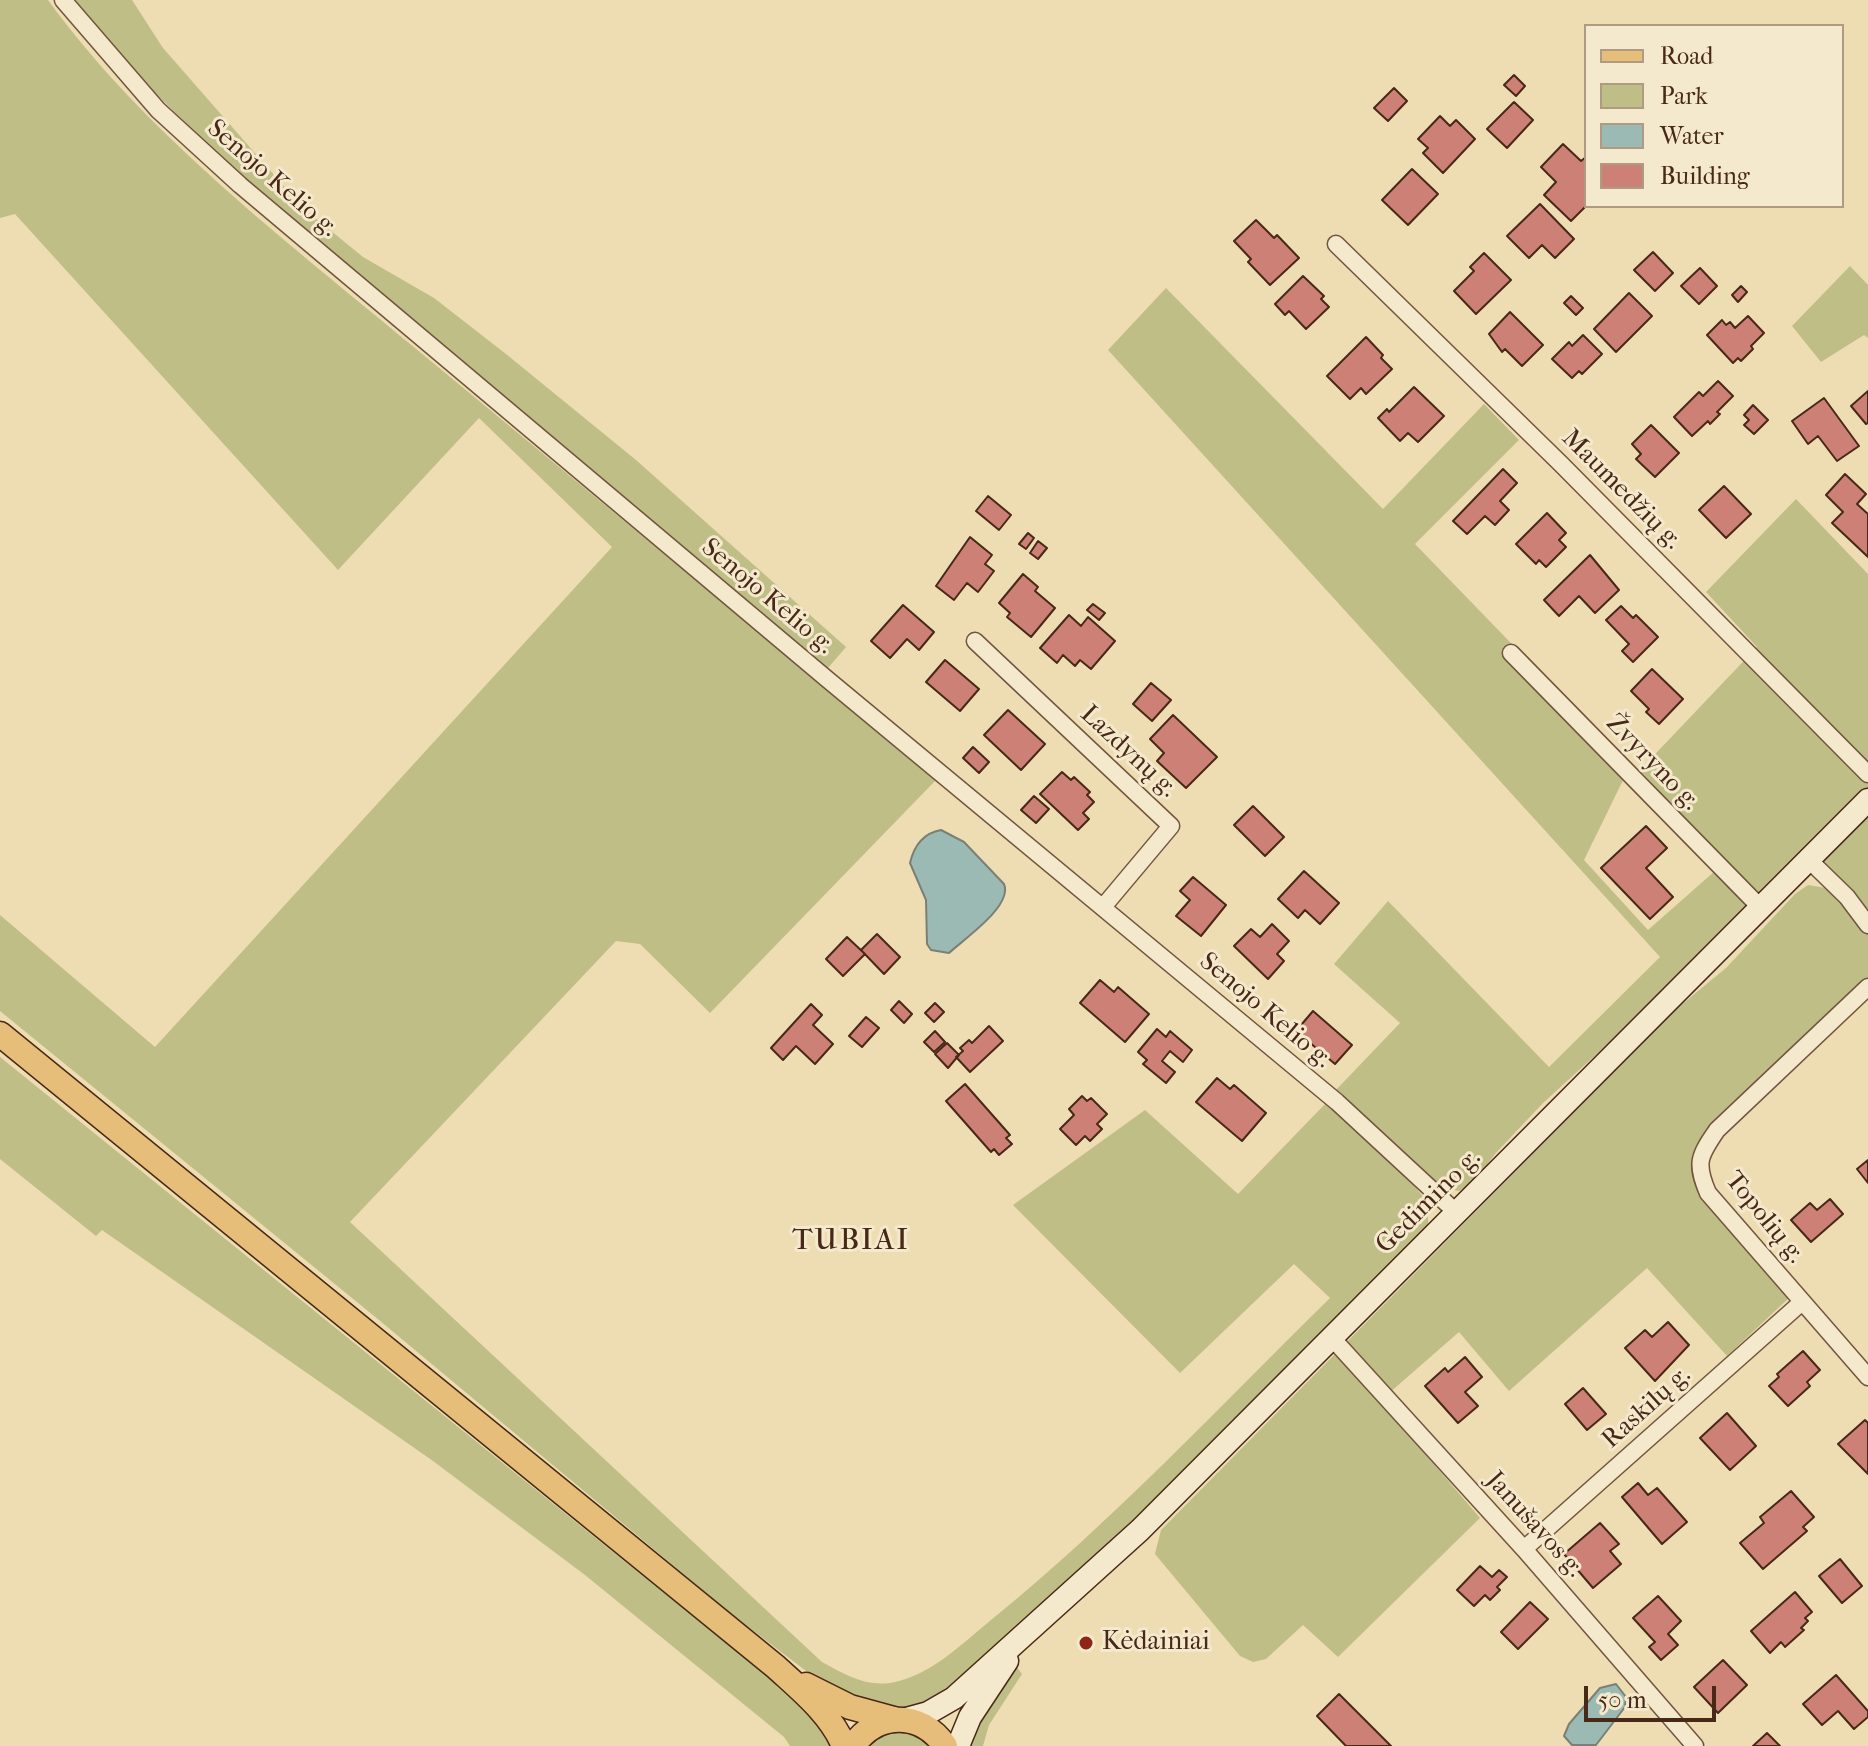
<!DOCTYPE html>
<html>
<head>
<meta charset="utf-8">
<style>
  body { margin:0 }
  #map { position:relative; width:1868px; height:1746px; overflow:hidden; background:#eedcb2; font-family:"IM FELL French Canon",serif }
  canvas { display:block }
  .legend { position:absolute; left:1584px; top:24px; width:260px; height:184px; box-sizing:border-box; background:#f4e8cd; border:2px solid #af9b84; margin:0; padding:10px 14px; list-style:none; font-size:24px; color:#482817 }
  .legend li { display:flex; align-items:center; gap:16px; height:40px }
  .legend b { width:40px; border:2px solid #af9b84 }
  .scale { position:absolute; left:1584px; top:1686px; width:132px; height:36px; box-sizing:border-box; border:4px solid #482817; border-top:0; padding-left:10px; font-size:24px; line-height:28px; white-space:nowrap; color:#482817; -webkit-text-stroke:6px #f4e8cd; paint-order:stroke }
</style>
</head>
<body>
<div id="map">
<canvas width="1868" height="1746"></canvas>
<ul class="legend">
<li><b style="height:10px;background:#e7be79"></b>Road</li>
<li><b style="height:22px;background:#c0be87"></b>Park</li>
<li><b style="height:22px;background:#9bbab4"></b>Water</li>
<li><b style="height:22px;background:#cd8076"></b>Building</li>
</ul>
<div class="scale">50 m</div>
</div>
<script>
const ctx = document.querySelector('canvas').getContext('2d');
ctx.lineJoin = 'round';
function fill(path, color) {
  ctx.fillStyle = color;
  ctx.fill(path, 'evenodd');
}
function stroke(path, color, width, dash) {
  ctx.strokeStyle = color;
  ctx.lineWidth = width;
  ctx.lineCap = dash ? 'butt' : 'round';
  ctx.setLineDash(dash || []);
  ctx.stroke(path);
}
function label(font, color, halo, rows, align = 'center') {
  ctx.font = font + ' "IM FELL French Canon",serif';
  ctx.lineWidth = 6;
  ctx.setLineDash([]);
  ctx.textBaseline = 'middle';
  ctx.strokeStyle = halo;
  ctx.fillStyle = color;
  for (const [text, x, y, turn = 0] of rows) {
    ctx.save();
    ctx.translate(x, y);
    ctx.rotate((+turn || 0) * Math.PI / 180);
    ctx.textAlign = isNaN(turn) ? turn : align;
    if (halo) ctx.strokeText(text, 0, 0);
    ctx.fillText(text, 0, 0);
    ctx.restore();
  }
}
fill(new Path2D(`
  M 0,0 L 48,0 C 145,134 289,243 415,348 C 589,492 763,635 936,780 L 710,1013 L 640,944 L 616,941 L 350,1222 L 822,1662 C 846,1675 867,1688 895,1682 C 932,1674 963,1643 991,1620 C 1112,1522 1219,1407 1330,1298 L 1294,1264 L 1180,1373 L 1013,1205 L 1145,1110 L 1238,1194 L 1326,1103 L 1398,1168 L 1428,1202 L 1428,1224 L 1418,1235 L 1131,1523 L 934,1707 L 880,1710 L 822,1683 L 735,1617 L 379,1320 L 0,1011 L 0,915 L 155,1047 L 612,547 L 479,418 L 338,570 L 15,214 L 0,218 Z
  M 75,0 L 132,0 L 163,48 L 303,208 L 363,257 L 434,298 L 506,354 L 636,460 L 846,647 L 828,668 L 219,156 C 169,106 116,57 75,0 Z
  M 1850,266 L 1868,285 L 1868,338 L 1864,335 L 1821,362 L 1792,326 Z
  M 1166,288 L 1383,509 L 1484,404 L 1519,440 L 1415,544 L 1630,766 L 1584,860 L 1648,930 L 1724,863 L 1640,770 L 1757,647 L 1706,592 L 1796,499 L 1868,574 L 1868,793 L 1759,906 L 1543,1103 L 1495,1154 L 1473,1183 L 1459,1191 L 1442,1187 L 1334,1092 L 1400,1023 L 1334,964 L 1388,901 L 1549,1067 L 1660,957 L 1108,350 Z
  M 1868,800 L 1868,987 L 1717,1130 L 1700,1174 L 1790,1297 L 1727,1356 L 1647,1268 L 1509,1391 L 1459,1332 L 1380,1401 L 1480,1518 L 1338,1657 L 1303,1625 L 1266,1659 L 1253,1662 L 1240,1656 L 1155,1554 L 1161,1530 L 1675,1010 L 1726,968 L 1795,894 L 1808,885 L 1826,888 L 1808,859 Z
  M 0,1057 L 774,1682 L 827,1729 L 838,1746 L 790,1746 L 784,1737 L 585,1575 L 433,1461 L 102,1230 L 96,1236 L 0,1159 Z
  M 1016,1666 L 1022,1674 L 989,1725 L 983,1746 L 967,1746 L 971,1732 Z
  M 907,1728 L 937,1746 L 868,1746 L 884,1732 Z`), '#c0be87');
const water = new Path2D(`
  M 941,830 L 964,842 L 1004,884 C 1013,906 964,939 949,953 L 931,950 L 927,944 L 926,900 L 910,863 C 914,846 924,833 941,830 Z
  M 1616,1684 L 1626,1697 L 1625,1707 L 1596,1745 L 1572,1745 L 1564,1736 L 1569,1724 L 1600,1688 Z`);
fill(water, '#9bbab4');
stroke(water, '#7a8075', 2);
const building = new Path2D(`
  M 1514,75 L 1525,86 L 1516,96 L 1504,85 Z
  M 1394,88 L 1407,101 L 1388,121 L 1374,108 Z
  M 1514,102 L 1533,120 L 1507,148 L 1487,129 Z
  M 1440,116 L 1450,126 L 1456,120 L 1475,139 L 1443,173 L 1423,153 L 1428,148 L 1418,139 Z
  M 1563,144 L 1581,161 L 1586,157 L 1586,206 L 1571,221 L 1544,195 L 1556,182 L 1541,167 Z
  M 1412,169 L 1438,194 L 1408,225 L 1382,200 Z
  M 1540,204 L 1574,239 L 1555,258 L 1542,245 L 1529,258 L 1507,236 Z
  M 1256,220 L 1274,238 L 1277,235 L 1299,258 L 1270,285 L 1248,262 L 1251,259 L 1234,241 Z
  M 1653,252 L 1673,273 L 1655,291 L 1634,270 Z
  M 1484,253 L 1511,280 L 1476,314 L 1454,291 L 1474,271 L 1470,267 Z
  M 1700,268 L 1717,286 L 1699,304 L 1681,286 Z
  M 1303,276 L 1324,296 L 1321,299 L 1329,307 L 1306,329 L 1289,311 L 1285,315 L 1275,304 Z
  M 1741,286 L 1747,292 L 1738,302 L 1732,295 Z
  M 1629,293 L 1652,316 L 1616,352 L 1594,329 Z
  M 1571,296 L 1583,308 L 1576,315 L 1564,303 Z
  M 1510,312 L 1543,345 L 1522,366 L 1505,349 L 1502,352 L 1489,334 Z
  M 1748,316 L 1764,333 L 1751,346 L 1753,349 L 1741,361 L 1738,358 L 1733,363 L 1707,335 L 1722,320 L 1726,325 L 1730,322 L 1735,328 Z
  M 1583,335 L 1602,354 L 1582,374 L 1579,371 L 1572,378 L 1552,359 L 1569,342 L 1572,346 Z
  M 1366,337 L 1383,355 L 1381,358 L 1392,369 L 1366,394 L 1361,388 L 1350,399 L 1327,376 Z
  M 1718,381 L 1733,396 L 1717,412 L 1720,414 L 1710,424 L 1708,421 L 1692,436 L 1674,417 L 1699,392 L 1703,396 Z
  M 1414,387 L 1444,416 L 1418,442 L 1408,433 L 1400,441 L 1378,418 L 1387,409 L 1389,412 Z
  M 1868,391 L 1868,423 L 1866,424 L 1851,406 Z
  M 1824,398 L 1859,446 L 1837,461 L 1818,436 L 1808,444 L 1792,421 Z
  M 1753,405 L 1768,420 L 1754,434 L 1744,425 L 1749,420 L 1744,415 Z
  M 1651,425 L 1679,453 L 1655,477 L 1636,459 L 1641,454 L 1632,444 Z
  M 1503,469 L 1517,483 L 1500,501 L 1509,510 L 1495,525 L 1485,516 L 1467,534 L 1453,521 Z
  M 1845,474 L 1866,494 L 1857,504 L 1868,514 L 1868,557 L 1832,523 L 1843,512 L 1826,495 Z
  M 1724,486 L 1751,514 L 1726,538 L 1699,510 Z
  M 988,496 L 1011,515 L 999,530 L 976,511 Z
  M 1547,513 L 1566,533 L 1559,540 L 1566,547 L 1546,567 L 1539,560 L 1536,564 L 1516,544 Z
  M 1028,533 L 1034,538 L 1026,549 L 1019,544 Z
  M 970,537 L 992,555 L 985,564 L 994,571 L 978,592 L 967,583 L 954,600 L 936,586 Z
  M 1038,541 L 1047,548 L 1038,559 L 1030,553 Z
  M 1590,555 L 1619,590 L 1595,613 L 1579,596 L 1559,616 L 1544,600 Z
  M 1023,574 L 1038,587 L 1035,591 L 1055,608 L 1031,637 L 1007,617 L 1010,613 L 999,603 Z
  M 1093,604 L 1105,613 L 1099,620 L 1087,610 Z
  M 903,605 L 934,632 L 919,650 L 907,639 L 890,658 L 871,641 Z
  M 1621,606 L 1633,618 L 1636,615 L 1658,637 L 1633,662 L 1622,651 L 1629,644 L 1606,620 Z
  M 1069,615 L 1081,626 L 1088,617 L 1115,641 L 1091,669 L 1080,660 L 1075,666 L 1063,655 L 1057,663 L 1040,648 Z
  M 945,660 L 979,689 L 960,711 L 926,682 Z
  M 1652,669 L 1683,699 L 1659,724 L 1646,712 L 1649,709 L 1631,691 Z
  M 1151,683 L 1171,700 L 1152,721 L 1133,704 Z
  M 1008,710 L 1045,744 L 1021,770 L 984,735 Z
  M 1173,715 L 1217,757 L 1186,788 L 1157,761 L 1164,753 L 1150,739 Z
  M 973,747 L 989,762 L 979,773 L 963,758 Z
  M 1062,772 L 1071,780 L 1074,777 L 1090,792 L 1087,795 L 1094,802 L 1083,813 L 1089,819 L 1078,830 L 1040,794 Z
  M 1034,796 L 1049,809 L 1036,823 L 1021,810 Z
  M 1253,806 L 1284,837 L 1265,856 L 1234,825 Z
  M 1646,826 L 1667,848 L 1646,868 L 1673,897 L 1650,919 L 1601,868 Z
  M 1304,871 L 1339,903 L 1320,924 L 1305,910 L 1298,918 L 1278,899 Z
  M 1193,877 L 1226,905 L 1201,936 L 1176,916 L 1190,900 L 1180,891 Z
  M 1272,924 L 1289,941 L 1277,954 L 1284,961 L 1268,979 L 1234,946 L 1251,929 L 1260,937 Z
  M 877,934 L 900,957 L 884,974 L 861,950 Z
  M 847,937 L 865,954 L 843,976 L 826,959 Z
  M 1100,980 L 1114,992 L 1118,987 L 1149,1014 L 1125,1042 L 1080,1003 Z
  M 899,1001 L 912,1014 L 904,1023 L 891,1010 Z
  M 935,1003 L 944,1012 L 934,1022 L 925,1013 Z
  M 811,1004 L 822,1015 L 813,1025 L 833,1044 L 815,1064 L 796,1046 L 783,1060 L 771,1048 Z
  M 1313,1011 L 1352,1045 L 1335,1064 L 1296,1031 Z
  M 866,1017 L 879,1028 L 862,1047 L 849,1036 Z
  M 989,1026 L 1003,1041 L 970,1072 L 956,1057 L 963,1051 L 960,1048 L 969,1040 L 972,1043 Z
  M 1157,1029 L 1166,1037 L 1170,1031 L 1192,1050 L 1183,1062 L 1170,1051 L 1162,1061 L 1175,1072 L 1166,1083 L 1143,1064 L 1147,1060 L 1138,1052 Z
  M 935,1031 L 945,1042 L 934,1052 L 924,1042 Z
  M 947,1043 L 959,1055 L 948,1068 L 935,1054 Z
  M 1217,1078 L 1230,1089 L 1234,1085 L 1266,1113 L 1242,1141 L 1196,1102 Z
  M 965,1084 L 1010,1135 L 1006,1138 L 1012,1144 L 999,1155 L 994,1149 L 991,1152 L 946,1101 Z
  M 1082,1096 L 1087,1101 L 1091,1098 L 1107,1114 L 1097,1124 L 1102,1129 L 1090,1141 L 1085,1136 L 1076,1145 L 1060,1129 L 1074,1115 L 1069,1109 Z
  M 1868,1160 L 1868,1183 L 1857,1169 Z
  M 1830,1199 L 1843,1214 L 1811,1242 L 1791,1220 L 1810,1203 L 1817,1210 Z
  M 1668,1322 L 1689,1345 L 1655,1381 L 1625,1348 L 1645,1330 L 1652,1337 Z
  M 1803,1351 L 1820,1370 L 1807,1382 L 1810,1386 L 1788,1406 L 1769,1386 L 1779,1377 L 1777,1374 Z
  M 1465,1357 L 1482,1377 L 1465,1392 L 1478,1406 L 1458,1423 L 1425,1386 L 1445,1368 L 1448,1372 Z
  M 1583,1388 L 1606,1414 L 1587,1430 L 1565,1404 Z
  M 1727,1413 L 1756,1446 L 1730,1470 L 1700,1438 Z
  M 1865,1420 L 1868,1423 L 1868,1474 L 1838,1444 Z
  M 1638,1483 L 1648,1495 L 1657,1488 L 1687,1522 L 1662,1544 L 1622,1497 Z
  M 1791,1491 L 1814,1517 L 1803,1527 L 1807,1531 L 1763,1569 L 1740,1543 L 1764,1523 L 1760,1517 Z
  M 1600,1523 L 1619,1544 L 1610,1551 L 1621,1564 L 1593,1588 L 1564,1554 Z
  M 1840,1559 L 1862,1586 L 1842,1603 L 1819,1576 Z
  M 1480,1566 L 1492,1577 L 1499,1570 L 1507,1577 L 1497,1587 L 1500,1590 L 1490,1600 L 1485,1595 L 1474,1606 L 1457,1590 Z
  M 1795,1592 L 1812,1612 L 1805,1618 L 1808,1621 L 1801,1628 L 1804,1630 L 1785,1647 L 1781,1642 L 1770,1653 L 1751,1631 Z
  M 1658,1596 L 1681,1621 L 1668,1634 L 1678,1645 L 1661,1660 L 1649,1647 L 1655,1642 L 1633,1618 Z
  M 1530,1602 L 1548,1619 L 1518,1649 L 1501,1632 Z
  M 1723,1660 L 1747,1685 L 1718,1713 L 1694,1687 Z
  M 1836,1675 L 1868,1711 L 1868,1717 L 1854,1729 L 1838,1711 L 1822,1725 L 1803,1704 Z
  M 1339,1694 L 1391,1746 L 1346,1746 L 1317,1716 Z
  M 1767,1733 L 1780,1746 L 1753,1746 Z`);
fill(building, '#cd8076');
stroke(building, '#482817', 2);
const minor = new Path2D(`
  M 63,0 L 158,110 L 240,185 L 827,679 L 1337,1102 L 1457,1213
  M 1336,244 L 1561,464 L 1868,774
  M 975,641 L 1171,826 L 1103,907
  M 1511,653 L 1759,906
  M 1808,859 L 1847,897 L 1868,925
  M 1868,987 L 1717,1130 C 1699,1156 1695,1163 1708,1193 L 1868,1377
  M 1333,1339 L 1524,1549 L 1695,1746
  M 1524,1549 L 1802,1302`);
const secondary = new Path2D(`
  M 906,1719 L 928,1713 L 954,1698 L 1140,1530 L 1868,800
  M 958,1746 L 970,1717 L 1007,1661`);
const primary = new Path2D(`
  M 0,1034 L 776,1667 C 801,1690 831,1714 844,1746
  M 806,1685 L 850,1707 L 894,1719
  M 853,1746 C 877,1711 921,1711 945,1746`);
stroke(minor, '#72553e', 19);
stroke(secondary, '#482817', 25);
stroke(primary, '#482817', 27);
stroke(minor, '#f4e8cd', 16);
stroke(secondary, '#f4e8cd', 22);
stroke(primary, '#e7be79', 24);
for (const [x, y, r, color] of [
  [1086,1643,8,"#8f2418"]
]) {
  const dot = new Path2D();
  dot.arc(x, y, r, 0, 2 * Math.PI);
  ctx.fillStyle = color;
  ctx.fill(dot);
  stroke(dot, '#f4e8cd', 3);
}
label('26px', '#482817', '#f4e8cd', [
  ["Senojo Kelio g.",272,179,41],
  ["Maumedžių g.",1621,490,45],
  ["Senojo Kelio g.",767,597,40],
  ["Lazdynų g.",1128,752,43],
  ["Žvyryno g.",1652,763,46],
  ["Senojo Kelio g.",1265,1011,40],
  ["Gedimino g.",1429,1202,-45],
  ["Topolių g.",1764,1218,51],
  ["Raskilų g.",1647,1408,-42],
  ["Janušavos g.",1534,1525,48]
]);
label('26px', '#482817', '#f4e8cd', [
  ["Kėdainiai",1102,1643]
], 'left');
ctx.letterSpacing = '2px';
label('30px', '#482817', '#f4e8cd', [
  ["TUBIAI",851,1242]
]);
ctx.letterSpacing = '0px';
</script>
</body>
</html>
